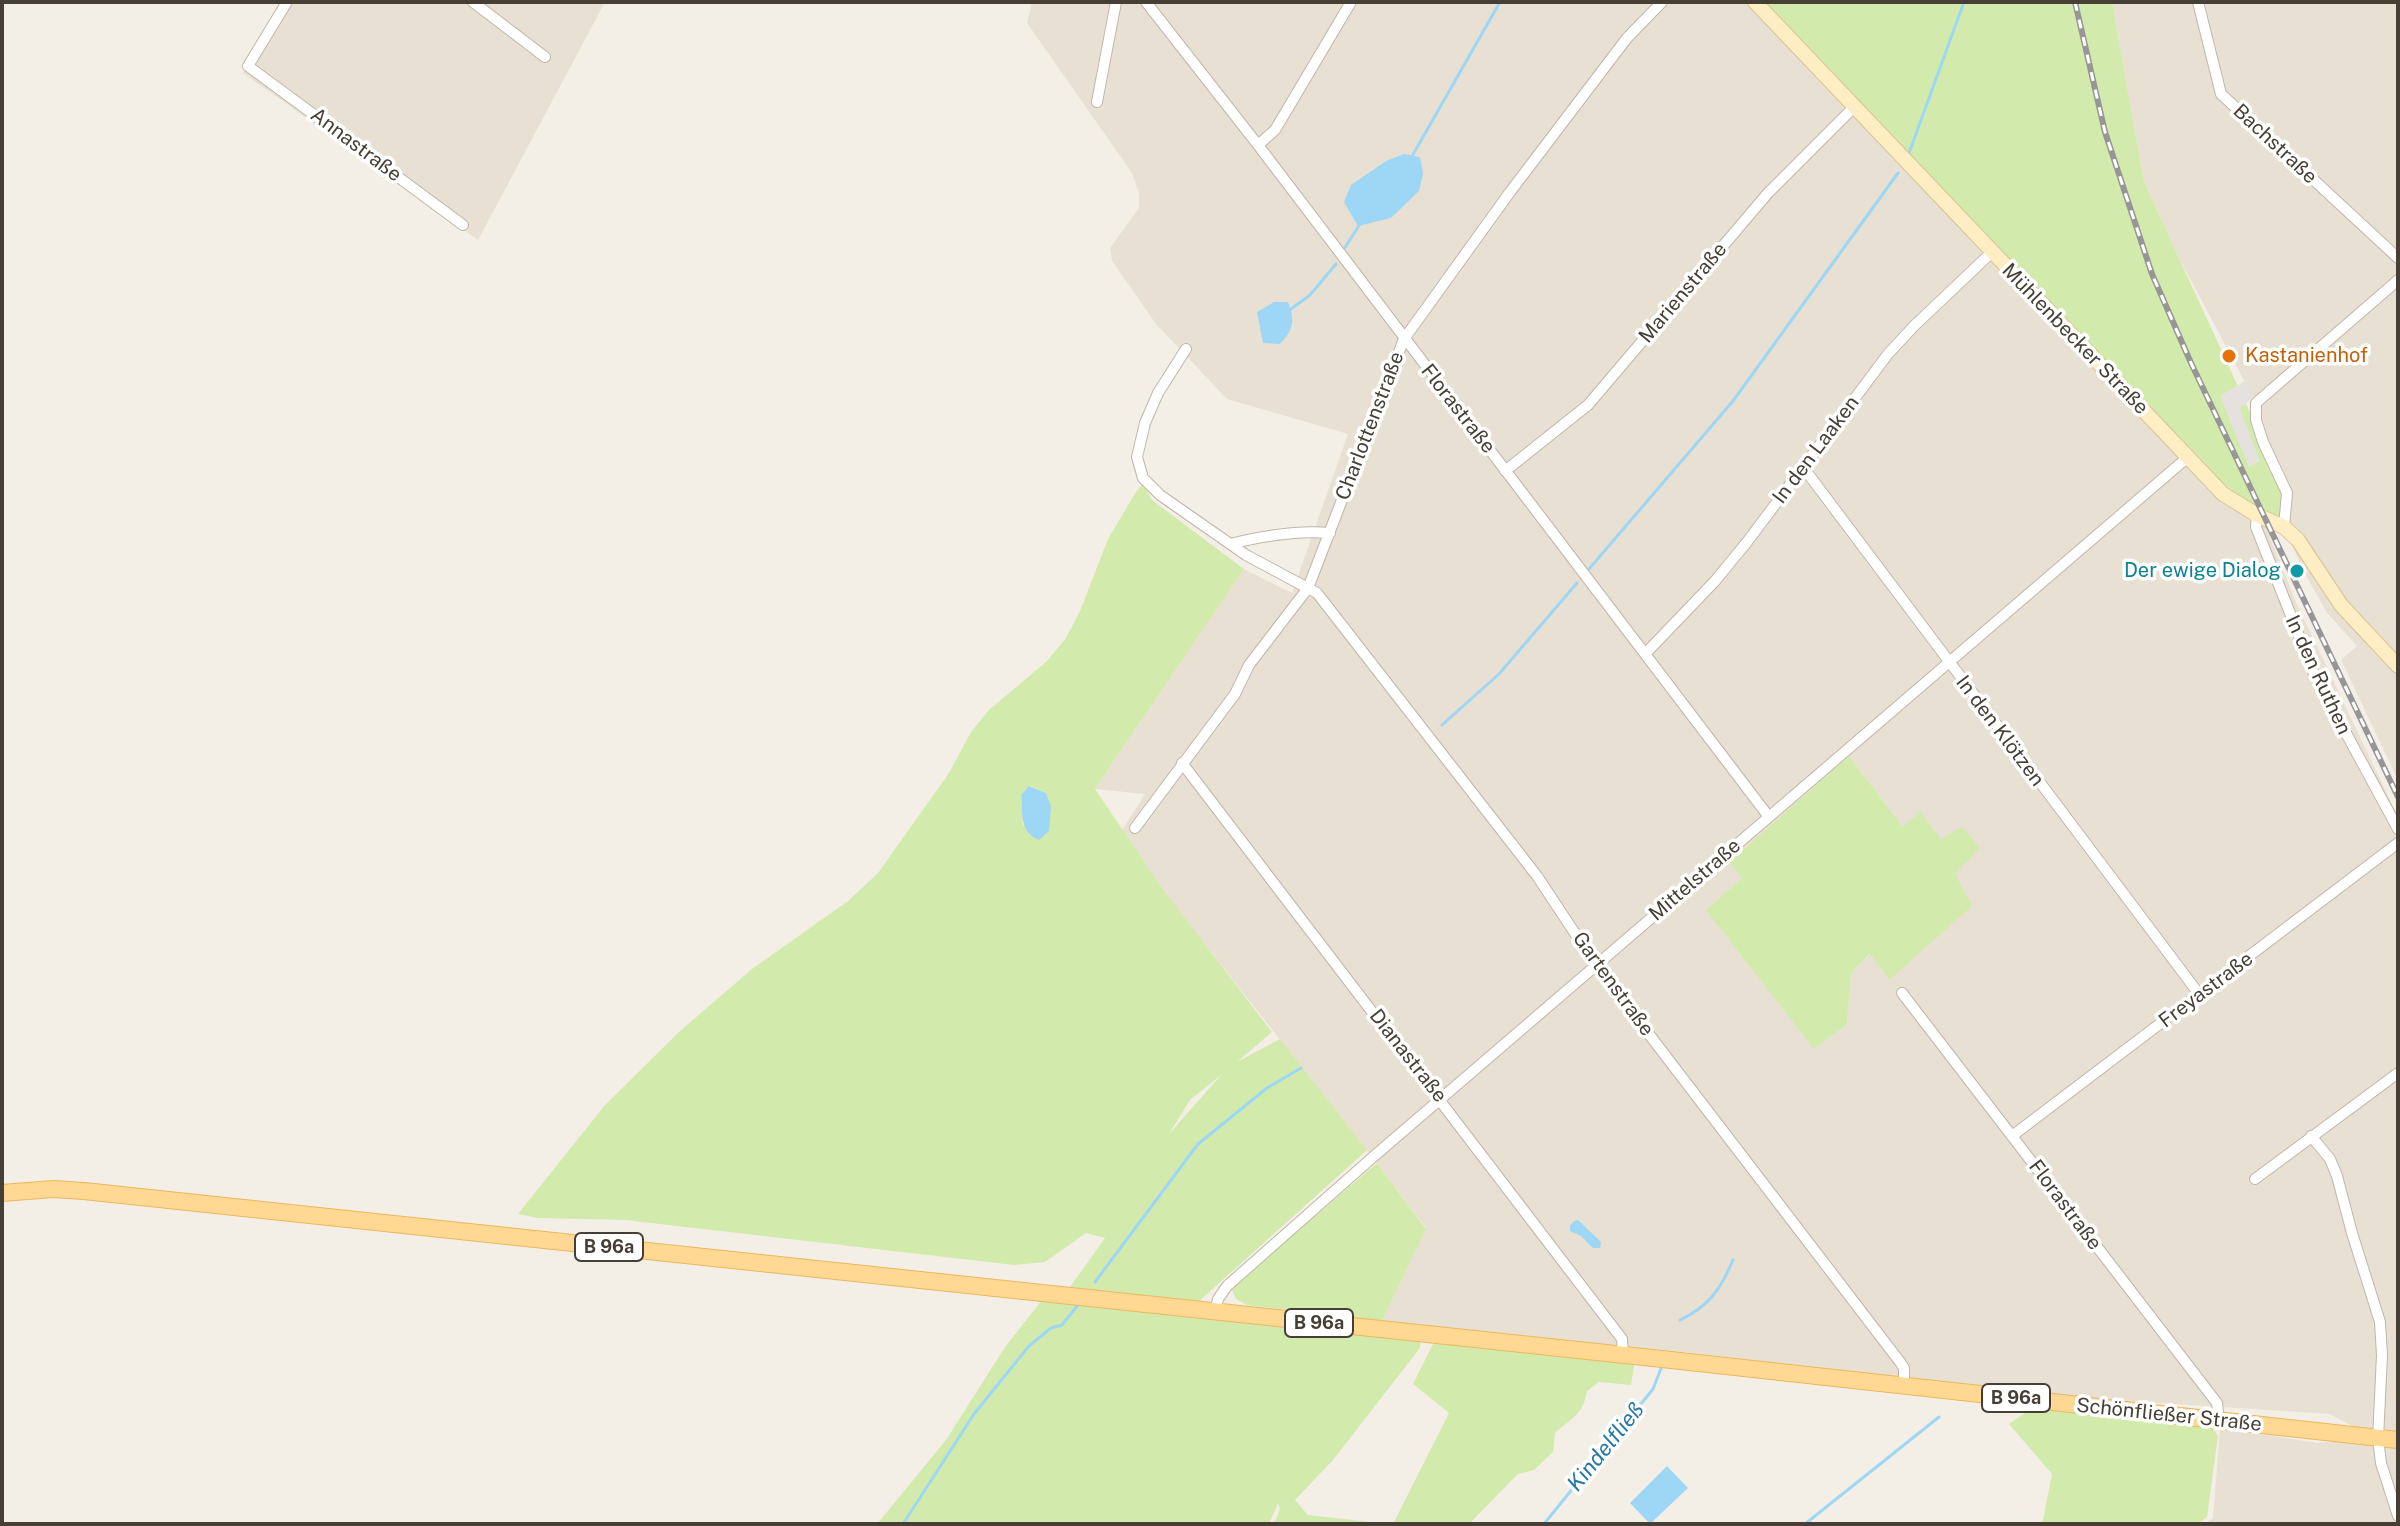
<!DOCTYPE html>
<html>
<head>
<meta charset="utf-8">
<style>
  body { margin:0 }
  #map { position:relative; width:2400px; height:1526px; overflow:hidden; background:#f4efe6; font-family:"Public Sans",sans-serif }
  canvas { display:block }
  .frame { position:absolute; inset:0; border:4px solid #473f35; pointer-events:none }
</style>
</head>
<body>
<div id="map">
<canvas width="2400" height="1526"></canvas>
<div class="frame"></div>
</div>
<script>
const ctx = document.querySelector('canvas').getContext('2d');
ctx.lineJoin = 'round';
function fill(path, color) {
  ctx.fillStyle = color;
  ctx.fill(path, 'evenodd');
}
function stroke(path, color, width, dash) {
  ctx.strokeStyle = color;
  ctx.lineWidth = width;
  ctx.lineCap = dash ? 'butt' : 'round';
  ctx.setLineDash(dash || []);
  ctx.stroke(path);
}
function label(font, color, halo, rows, align = 'center') {
  ctx.font = font + ' "Public Sans",sans-serif';
  ctx.lineWidth = 7;
  ctx.setLineDash([]);
  ctx.textBaseline = 'middle';
  ctx.strokeStyle = halo;
  ctx.fillStyle = color;
  for (const [text, x, y, turn = 0] of rows) {
    ctx.save();
    ctx.translate(x, y);
    ctx.rotate((+turn || 0) * Math.PI / 180);
    ctx.textAlign = isNaN(turn) ? turn : align;
    if (halo) ctx.strokeText(text, 0, 0);
    ctx.fillText(text, 0, 0);
    ctx.restore();
  }
}
fill(new Path2D(`
  M 284,2 L 605,2 L 478,240 L 243,73 Z
  M 1032,2 L 1755,2 L 2159,428 L 2183,440 L 2219,479 L 2253,507 L 2267,530 L 2296,602 L 2398,817 L 2398,1524 L 2205,1524 L 2213,1518 L 2220,1428 L 2318,1443 L 2376,1438 L 2329,1414 L 2082,1398 L 1674,1351 L 1434,1330 L 1382,1321 L 1426,1228 L 1377,1163 L 1119,835 L 1145,794 L 1095,789 L 1244,569 L 1292,593 L 1348,434 L 1227,399 L 1156,324 L 1112,261 L 1110,248 L 1139,208 L 1139,193 L 1132,173 L 1027,23 ZM 1849,756 L 1903,827 L 1941,839 L 1954,874 L 1889,980 L 1871,954 L 1851,973 L 1847,1024 L 1706,910 L 1742,878 L 1730,861 Z
  M 2112,2 L 2398,2 L 2398,780 L 2341,660 L 2357,646 L 2327,613 L 2304,572 L 2284,527 L 2263,442 L 2256,403 L 2178,256 L 2144,182 Z`), '#e8e0d3');
fill(new Path2D(`
  M 1758,2 L 2112,2 L 2144,182 L 2287,493 L 2286,520 L 2267,530 L 2253,507 L 2219,479 L 2183,440 L 2159,428 Z
  M 1143,484 L 1152,500 L 1244,569 L 1095,789 L 1162,888 L 1272,1032 L 1237,1062 L 1280,1039 L 1367,1150 L 1197,1303 L 1070,1287 L 1105,1238 L 1086,1233 L 1045,1262 L 1014,1265 L 625,1220 L 538,1218 L 518,1214 L 605,1105 L 680,1031 L 752,969 L 848,901 L 878,873 L 949,773 L 971,732 L 989,710 L 1047,661 L 1066,638 L 1080,611 L 1108,539 L 1136,492 ZM 1030,786 L 1046,793 L 1023,826 L 1021,795 ZM 1221,1075 L 1169,1134 L 1190,1100 Z
  M 1849,756 L 1903,827 L 1920,812 L 1941,839 L 1962,827 L 1980,848 L 1955,874 L 1972,906 L 1889,980 L 1870,954 L 1851,973 L 1847,1024 L 1814,1049 L 1706,910 L 1742,878 L 1729,862 Z
  M 1377,1163 L 1426,1229 L 1382,1321 L 1247,1305 L 1236,1299 L 1231,1288 Z
  M 1042,1300 L 1421,1340 L 1420,1348 L 1333,1460 L 1295,1500 L 1308,1515 L 1388,1524 L 1274,1524 L 1280,1509 L 1278,1503 L 1269,1524 L 877,1524 L 946,1440 L 1005,1347 Z
  M 1435,1340 L 1635,1360 L 1631,1385 L 1599,1382 L 1587,1391 C 1583,1416 1572,1417 1555,1433 L 1553,1452 L 1534,1470 L 1518,1474 L 1469,1524 L 1393,1524 L 1449,1413 L 1413,1384 Z
  M 2032,1408 L 2211,1426 L 2218,1436 L 2207,1517 L 2198,1524 L 2039,1524 L 2043,1520 L 2052,1474 L 2009,1424 Z`), '#d2ebac');
fill(new Path2D(`
  M 2245,381 L 2253,397 L 2240,409 L 2260,461 L 2249,467 L 2220,396 Z`), '#e4e1de');
fill(new Path2D(`
  M 1404,154 L 1420,157 L 1423,174 L 1419,191 L 1391,218 L 1358,226 L 1344,202 L 1351,185 L 1386,161 Z
  M 1274,302 L 1288,302 C 1295,321 1294,329 1280,344 L 1263,343 L 1257,312 Z
  M 1029,786 L 1046,793 L 1051,806 L 1049,831 L 1039,840 C 1019,832 1023,813 1021,795 Z
  M 1578,1220 L 1601,1242 L 1600,1248 L 1593,1248 L 1581,1236 L 1570,1231 L 1570,1226 L 1574,1221 Z
  M 1667,1466 L 1688,1488 L 1650,1524 L 1630,1503 Z`), '#9ed7f5');
stroke(new Path2D(`
  M 1909,153 L 1964,2
  M 1411,158 L 1500,2
  M 1344,249 L 1360,224
  M 1291,309 L 1310,295 L 1336,264
  M 1589,569 L 1733,401 L 1898,173
  M 1442,725 L 1499,674 L 1577,583
  M 1095,1282 L 1198,1144 L 1267,1088 L 1301,1068
  M 1680,1320 C 1708,1307 1721,1289 1733,1260
  M 903,1524 L 974,1414 L 1029,1346 L 1051,1328 L 1062,1325 L 1077,1306
  M 1544,1524 L 1653,1389 L 1662,1366
  M 1805,1524 L 1939,1417`), '#9ed7f5', 3);
const minor = new Path2D(`
  M 287,2 L 248,66 L 463,225
  M 473,2 L 545,57
  M 1146,2 L 1258,145 L 1769,817
  M 2198,2 L 2221,94 L 2398,258
  M 1097,102 L 1116,2
  M 1258,145 L 1275,130 L 1351,2
  M 1186,349 L 1158,393 L 1145,423 L 1137,457 L 1143,478 L 1160,495 L 1246,555 L 1317,593 L 1537,876 L 1596,965 L 1900,1362 L 1904,1368 L 1904,1386
  M 1803,467 L 2199,994
  M 1505,471 L 1588,405 L 1768,193 L 1854,107
  M 2257,515 L 2256,527 L 2314,674 L 2398,829
  M 2284,527 L 2287,493 L 2263,442 L 2256,420 L 2256,403 L 2398,280
  M 1230,544 C 1262,536 1297,530 1330,533
  M 1645,654 L 1715,581 L 1747,542 L 1888,354 L 1914,326 L 1992,252
  M 1182,763 L 1622,1339 L 1623,1355
  M 1135,828 L 1235,694 L 1249,665 L 1308,588 L 1404,339 L 1510,192 L 1627,38 L 1662,2
  M 1902,993 L 2217,1403 L 2219,1420
  M 2012,1136 L 2398,843
  M 2311,1136 L 2330,1159 L 2337,1176 L 2352,1233 L 2380,1322 L 2382,1355 L 2378,1439 L 2381,1463 L 2398,1516
  M 2255,1179 L 2398,1073
  M 1215,1312 L 1218,1299 L 1227,1286 L 1373,1157 L 2188,457`);
const secondary = new Path2D(`
  M 1755,2 L 2223,494 L 2257,515 L 2284,527 L 2298,540 L 2341,605 L 2398,666`);
const primary = new Path2D(`
  M 2,1193 L 53,1189 L 84,1191 L 1653,1358 L 2398,1440`);
stroke(minor, '#c0b6a8', 12);
stroke(secondary, '#dac394', 16);
stroke(primary, '#ebb75d', 18);
stroke(minor, '#fff', 10);
stroke(secondary, '#ffedc4', 14);
stroke(primary, '#ffd993', 16);
const rail = new Path2D(`
  M 2075,2 L 2105,132 L 2152,274 L 2191,363 L 2398,797`);
stroke(rail, '#969696', 6);
stroke(rail, '#fff', 3, [9]);
for (const [x, y, r, color] of [
  [2229,356,8,"#e8710a"],
  [2297,571,8,"#0f9aa8"]
]) {
  const dot = new Path2D();
  dot.arc(x, y, r, 0, 2 * Math.PI);
  ctx.fillStyle = color;
  ctx.fill(dot);
  stroke(dot, '#fff', 3);
}
for (const [x, y, w] of [
  [609,1247,68],
  [1319,1323,68],
  [2016,1398,68]
]) {
  const box = new Path2D();
  box.roundRect(x - w / 2, y - 14, w, 28, 6);
  ctx.fillStyle = '#fff';
  ctx.fill(box);
  stroke(box, '#473f35', 2);
}
label('bold 18px', '#473f35', null, [
  ["B 96a",609,1247],
  ["B 96a",1319,1323],
  ["B 96a",2016,1398]
]);
label('20px', '#473f35', '#fff', [
  ["Bachstraße",2275,144,43],
  ["Annastraße",356,145,37],
  ["Marienstraße",1683,293,-50],
  ["Mühlenbecker Straße",2075,339,46],
  ["Florastraße",1458,409,52],
  ["Charlottenstraße",1370,426,-69],
  ["In den Laaken",1816,450,-53],
  ["In den Ruthen",2318,675,65],
  ["In den Klötzen",2000,731,53],
  ["Mittelstraße",1695,880,-41],
  ["Gartenstraße",1613,984,54],
  ["Freyastraße",2206,990,-37],
  ["Dianastraße",1408,1056,52],
  ["Florastraße",2065,1205,53],
  ["Schönfließer Straße",2169,1415,6]
]);
label('20px', '#c56008', '#fff', [
  ["Kastanienhof",2245,356]
], 'left');
label('20px', '#0d838f', '#fff', [
  ["Der ewige Dialog",2281,571]
], 'right');
label('italic 22px', '#2579a8', '#fff', [
  ["Kindelfließ",1606,1447,-51]
]);
</script>
</body>
</html>
